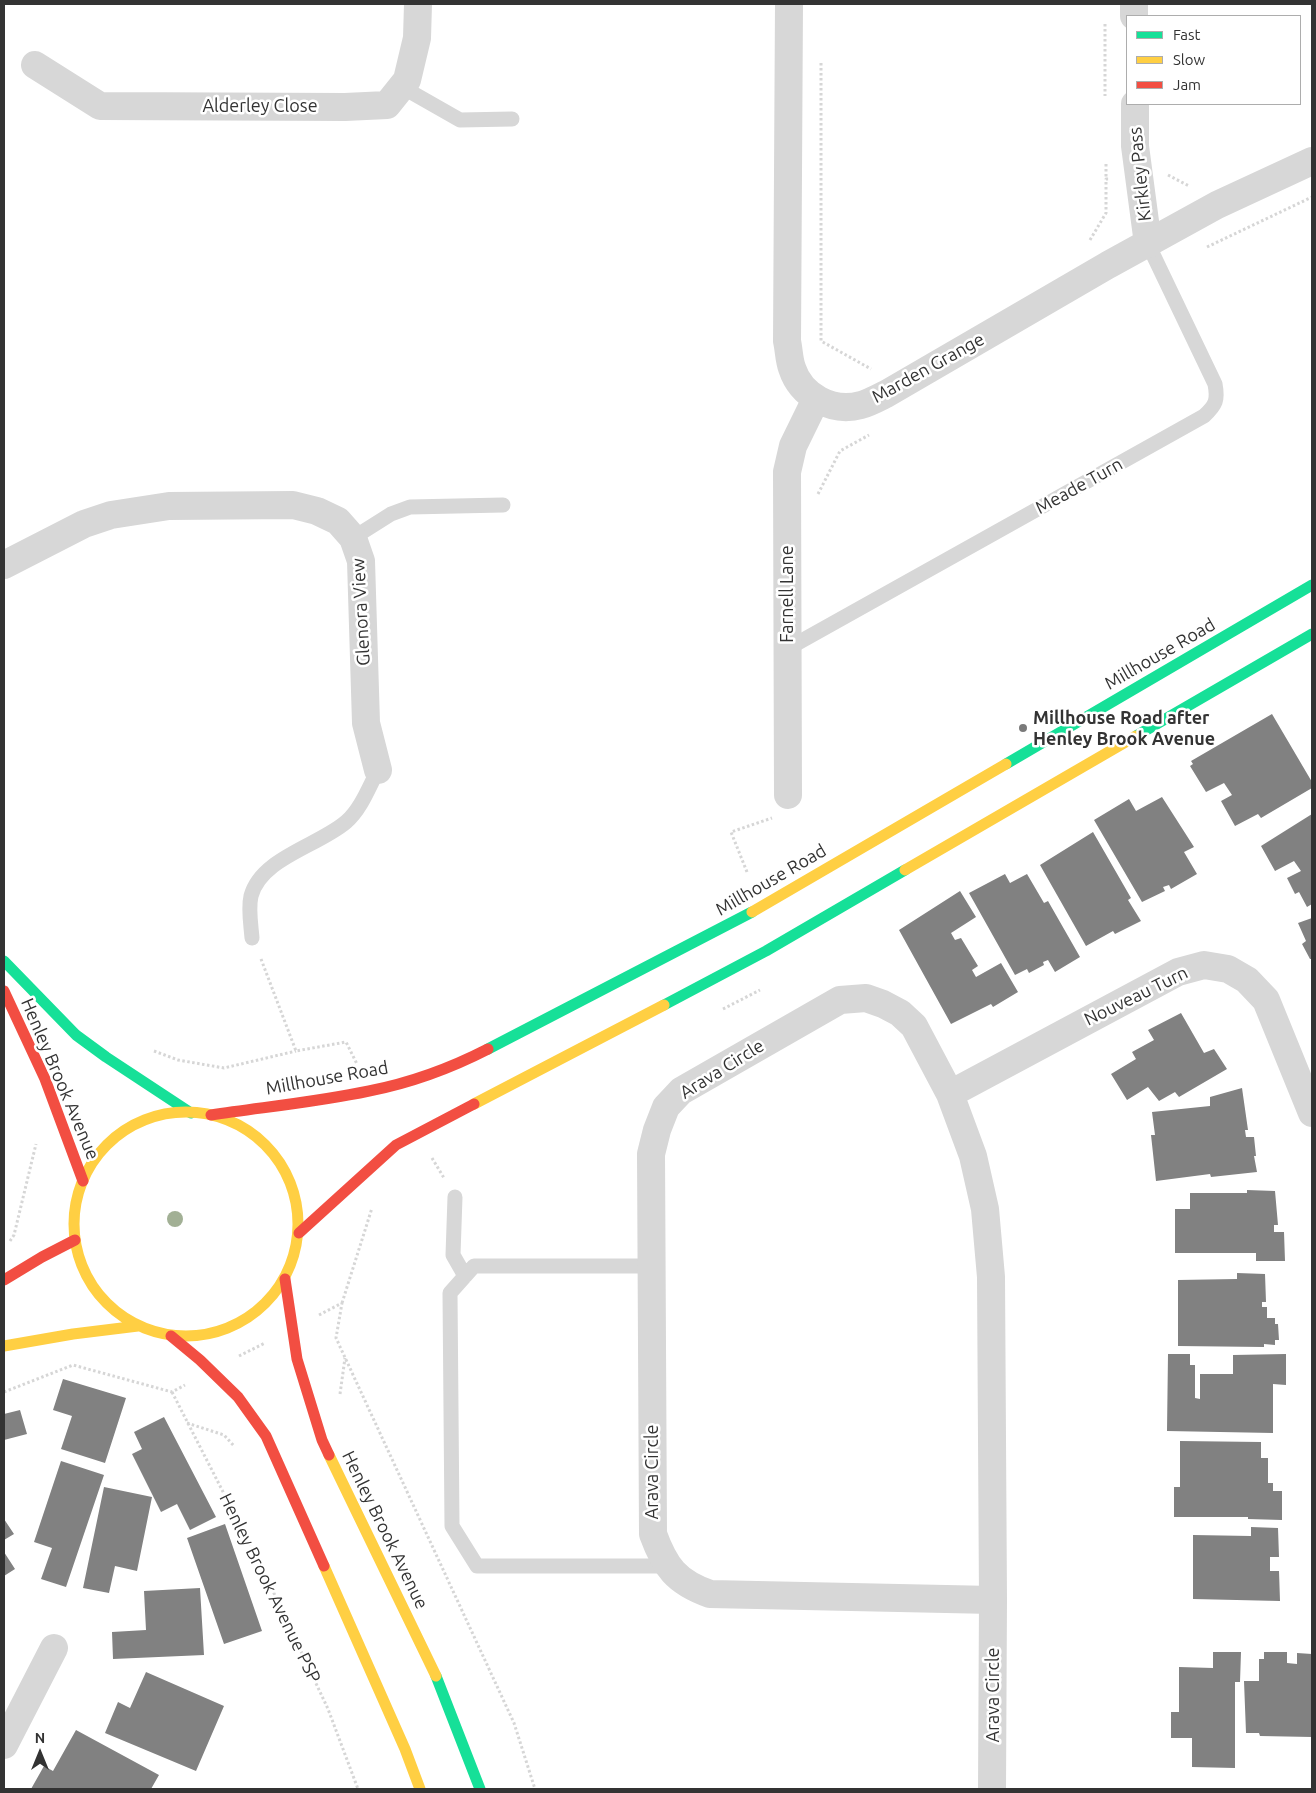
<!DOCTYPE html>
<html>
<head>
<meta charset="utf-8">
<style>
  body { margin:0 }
  #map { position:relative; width:1316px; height:1793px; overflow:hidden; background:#fff; font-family:Ubuntu,sans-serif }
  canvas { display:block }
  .frame { position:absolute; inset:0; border:5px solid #333; pointer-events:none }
  .legend { position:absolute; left:1126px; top:15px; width:175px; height:90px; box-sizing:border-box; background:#fff; border:1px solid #adadad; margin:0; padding:6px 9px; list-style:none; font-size:15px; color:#333 }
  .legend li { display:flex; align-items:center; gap:10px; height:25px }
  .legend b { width:25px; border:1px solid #adadad }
  .north { position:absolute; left:15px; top:1728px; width:50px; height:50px; -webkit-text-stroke:4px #fff; paint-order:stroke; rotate:0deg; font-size:14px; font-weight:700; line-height:20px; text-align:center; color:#333 }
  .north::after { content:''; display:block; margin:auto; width:18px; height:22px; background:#333; clip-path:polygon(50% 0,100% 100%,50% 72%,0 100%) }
</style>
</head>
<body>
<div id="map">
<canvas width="1316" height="1793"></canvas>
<div class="frame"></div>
<ul class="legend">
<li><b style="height:6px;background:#16e098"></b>Fast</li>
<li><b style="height:6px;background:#ffcf43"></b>Slow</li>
<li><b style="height:6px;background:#f24e42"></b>Jam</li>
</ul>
<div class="north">N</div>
</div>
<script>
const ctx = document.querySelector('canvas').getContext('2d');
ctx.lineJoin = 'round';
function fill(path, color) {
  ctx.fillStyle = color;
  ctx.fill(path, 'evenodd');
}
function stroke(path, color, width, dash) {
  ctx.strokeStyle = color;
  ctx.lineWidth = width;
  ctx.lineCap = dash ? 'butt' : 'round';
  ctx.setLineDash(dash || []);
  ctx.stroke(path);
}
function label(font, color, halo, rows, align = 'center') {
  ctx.font = font + ' Ubuntu,sans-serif';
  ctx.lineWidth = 5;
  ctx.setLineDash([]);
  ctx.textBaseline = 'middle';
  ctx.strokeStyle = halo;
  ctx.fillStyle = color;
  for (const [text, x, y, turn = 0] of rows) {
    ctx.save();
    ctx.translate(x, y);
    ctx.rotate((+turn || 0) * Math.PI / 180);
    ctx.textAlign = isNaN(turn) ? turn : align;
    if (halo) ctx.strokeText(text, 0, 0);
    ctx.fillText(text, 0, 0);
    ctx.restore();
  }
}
fill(new Path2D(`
  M 1272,714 L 1312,782 L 1312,788 L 1261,818 L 1258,814 L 1235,826 L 1221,801 L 1232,795 L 1224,783 L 1206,792 L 1190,766 L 1193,764 L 1191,761 Z
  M 1162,797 L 1194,847 L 1184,852 L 1197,874 L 1171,889 L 1169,885 L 1163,887 L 1165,891 L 1142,902 L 1094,820 L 1129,799 L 1136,811 Z
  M 1312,814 L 1312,904 L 1307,907 L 1299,892 L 1295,894 L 1287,878 L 1301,871 L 1294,861 L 1275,871 L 1261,846 Z
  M 1093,832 L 1131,898 L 1128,900 L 1141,921 L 1115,934 L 1113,931 L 1086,946 L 1040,865 Z
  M 1005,874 L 1010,883 L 1027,874 L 1044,903 L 1048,901 L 1080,957 L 1055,972 L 1048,960 L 1043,962 L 1044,965 L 1029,973 L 1027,969 L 1015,975 L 969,893 Z
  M 960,891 L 976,917 L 951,933 L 955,940 L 961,938 L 978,966 L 972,970 L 976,977 L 1001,963 L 1018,992 L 993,1007 L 991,1004 L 951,1024 L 899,930 Z
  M 1312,918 L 1312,959 L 1310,959 L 1302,944 L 1306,941 L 1298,923 Z
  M 1181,1013 L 1204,1053 L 1214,1049 L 1227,1069 L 1179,1097 L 1175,1092 L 1159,1101 L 1148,1087 L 1127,1100 L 1111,1074 L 1136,1059 L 1132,1052 L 1154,1040 L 1148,1030 Z
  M 1242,1088 L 1248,1130 L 1245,1130 L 1246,1137 L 1254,1137 L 1256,1156 L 1254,1156 L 1257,1172 L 1211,1177 L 1210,1174 L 1156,1181 L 1151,1135 L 1155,1135 L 1152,1112 L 1210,1106 L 1210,1097 Z
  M 1247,1190 L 1275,1191 L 1278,1225 L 1274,1225 L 1274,1232 L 1284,1232 L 1285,1261 L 1256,1261 L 1256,1253 L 1175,1253 L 1175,1209 L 1190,1209 L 1190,1193 L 1247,1193 Z
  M 1237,1273 L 1265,1274 L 1266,1302 L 1262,1302 L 1262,1307 L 1267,1307 L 1267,1318 L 1275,1318 L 1275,1324 L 1278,1324 L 1279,1340 L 1275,1340 L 1275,1345 L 1264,1344 L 1264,1347 L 1178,1346 L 1178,1280 L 1237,1279 Z
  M 1168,1354 L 1190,1354 L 1190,1365 L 1195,1365 L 1195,1398 L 1200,1399 L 1200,1374 L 1233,1374 L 1233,1355 L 1286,1354 L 1286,1385 L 1273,1384 L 1273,1433 L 1167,1431 Z
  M 63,1379 L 126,1398 L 105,1463 L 61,1449 L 72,1416 L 53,1410 Z
  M 20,1410 L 27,1434 L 4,1440 L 4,1414 Z
  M 164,1417 L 216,1517 L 190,1530 L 177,1504 L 161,1512 L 132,1454 L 142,1449 L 134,1432 Z
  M 1180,1441 L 1261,1442 L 1261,1458 L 1268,1458 L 1268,1483 L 1273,1483 L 1273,1491 L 1282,1491 L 1282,1520 L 1248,1519 L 1248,1517 L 1174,1517 L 1174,1487 L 1180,1487 Z
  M 61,1461 L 104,1475 L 66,1587 L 41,1579 L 52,1548 L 34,1542 Z
  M 104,1487 L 152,1497 L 137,1571 L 115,1566 L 109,1593 L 83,1588 Z
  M 4,1519 L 14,1534 L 4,1540 Z
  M 225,1524 L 262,1631 L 224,1644 L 187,1538 Z
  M 1251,1527 L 1278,1528 L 1279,1557 L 1270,1557 L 1270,1571 L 1279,1571 L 1280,1601 L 1193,1599 L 1193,1535 L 1251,1536 Z
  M 4,1552 L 15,1569 L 4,1576 Z
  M 200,1588 L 204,1655 L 113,1659 L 112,1632 L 146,1630 L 144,1591 Z
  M 1213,1652 L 1241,1652 L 1240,1682 L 1235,1682 L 1235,1768 L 1192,1767 L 1192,1738 L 1171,1738 L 1171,1712 L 1179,1712 L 1179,1667 L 1213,1668 Z
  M 1264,1652 L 1287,1652 L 1287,1663 L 1297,1664 L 1297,1653 L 1312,1654 L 1312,1737 L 1260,1736 L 1259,1733 L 1246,1733 L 1244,1681 L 1259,1681 L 1259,1659 L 1264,1659 Z
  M 146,1672 L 224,1706 L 196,1771 L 105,1733 L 118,1702 L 130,1708 Z
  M 76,1730 L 159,1775 L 151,1789 L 31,1789 L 44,1766 L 53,1771 Z`), '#818181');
stroke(new Path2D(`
  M 1105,24 L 1105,96
  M 821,63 L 821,341 L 871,369
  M 1106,164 L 1106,179
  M 1168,175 L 1189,186
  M 1090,240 L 1106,213 L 1106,179 L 1109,179
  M 1207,247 L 1312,197
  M 818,494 L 840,451 L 869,435
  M 747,872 L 731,832 L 772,818
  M 261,959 L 296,1051 L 346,1042 L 357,1064
  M 723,1009 L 760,990
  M 154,1051 L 178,1060 L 224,1068 L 296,1051
  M 432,1158 L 444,1178
  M 10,1241 L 14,1235 L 36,1144
  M 342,1303 L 372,1208
  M 319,1315 L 342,1303 L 336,1338 L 514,1723 L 535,1789
  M 239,1356 L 265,1343
  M 4,1392 L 73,1365 L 172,1392 L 185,1385
  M 172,1392 L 264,1572 L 328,1709 L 358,1789
  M 340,1394 L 345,1358
  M 187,1423 L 224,1435 L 234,1446`), '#d6d6d6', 3, [2.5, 2.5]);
stroke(new Path2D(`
  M 402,87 L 460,120 L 512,119
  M 353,538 L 391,514 L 410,507 L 503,505
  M 787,649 L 1204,416 C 1216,405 1218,400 1215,384 L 1148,244
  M 252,938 C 251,925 248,909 251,896 C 261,858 318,846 346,822 C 361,809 369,787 378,770
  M 455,1197 L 453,1255 L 465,1276
  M 652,1266 L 474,1266 L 450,1293 L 452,1526 L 477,1566 L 669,1566`), '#d7d7d7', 15);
stroke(new Path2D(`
  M 789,4 L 787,341 C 789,350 789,360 792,368 C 801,396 832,413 861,405 C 869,403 878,398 886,394 L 1108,265 L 1217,205 L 1312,161
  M 1134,4 L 1134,16
  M 35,65 L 100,106 L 345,107 L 387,105 L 407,80 L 417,38 L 418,4
  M 1135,104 L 1135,146 L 1148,244
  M 4,565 L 84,524 L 111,515 L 169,506 L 293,505 L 317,511 L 338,521 L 353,538 L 361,561 L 366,723 L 378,770
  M 788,795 L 787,472 L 793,446 L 816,399
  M 950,1094 L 1178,972 L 1204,965 L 1228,969 L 1247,980 L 1266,1000 L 1312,1113
  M 4,1745 L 54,1648
  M 992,1789 L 993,1600 L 991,1277 L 985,1209 L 973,1156 L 950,1094 L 914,1026 L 900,1013 L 883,1004 L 866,998 L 840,1000 L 681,1091 L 666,1107 L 657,1130 L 651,1154 L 653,1534 C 665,1567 676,1582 710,1594 L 993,1600`), '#d7d7d7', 28);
stroke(new Path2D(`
  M 1136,736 L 1312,634
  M 1006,764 L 1312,585
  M 4,961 L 76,1035 L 106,1057 L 191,1113
  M 664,1005 L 766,951 L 905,870
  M 488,1049 L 752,912
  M 436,1676 L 480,1789`), '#16e098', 11);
stroke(new Path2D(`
  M 905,870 L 1136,736
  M 752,912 L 1006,764
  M 474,1104 L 664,1005
  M74 1224a112 112 0 1 1 224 0a112 112 0 1 1-224 0Z
  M 4,1346 L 73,1334 L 138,1326
  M 329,1455 L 436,1676
  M 324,1566 L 405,1749 L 420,1789`), '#ffcf43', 11);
stroke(new Path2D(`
  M 4,991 L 45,1079 L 83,1181
  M 211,1115 C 264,1107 317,1102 369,1091 C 410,1083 451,1068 488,1049
  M 299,1233 L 396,1145 L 474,1104
  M 285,1279 L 297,1359 L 322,1440 L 329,1455
  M 4,1280 L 42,1257 L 75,1240
  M 171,1336 L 200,1360 L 238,1397 L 266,1436 L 324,1566`), '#f24e42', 11);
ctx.fillStyle = '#a2b095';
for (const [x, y] of [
  [175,1219]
]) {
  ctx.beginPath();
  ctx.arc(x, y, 8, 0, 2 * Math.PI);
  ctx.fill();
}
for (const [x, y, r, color] of [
  [1023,728,5,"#7a7a7a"]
]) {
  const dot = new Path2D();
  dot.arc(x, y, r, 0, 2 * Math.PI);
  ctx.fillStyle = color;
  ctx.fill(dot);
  stroke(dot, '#fff', 2);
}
label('18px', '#333', '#fff', [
  ["Alderley Close",260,106],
  ["Kirkley Pass",1140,174,-96],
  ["Marden Grange",928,368,-29],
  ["Meade Turn",1079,486,-29],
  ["Farnell Lane",787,594,-90],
  ["Glenora View",361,612,-93],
  ["Millhouse Road",1160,654,-30],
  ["Millhouse Road",771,880,-30],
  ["Nouveau Turn",1136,996,-26],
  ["Arava Circle",722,1069,-32],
  ["Millhouse Road",327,1078,-10],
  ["Henley Brook Avenue",60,1079,67],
  ["Arava Circle",652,1472,-90],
  ["Henley Brook Avenue",385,1530,64],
  ["Henley Brook Avenue PSP",270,1588,64],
  ["Arava Circle",993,1695,-90]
]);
label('bold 18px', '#333', '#fff', [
  ["Millhouse Road after",1033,718],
  ["Henley Brook Avenue",1033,739]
], 'left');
</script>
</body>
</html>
